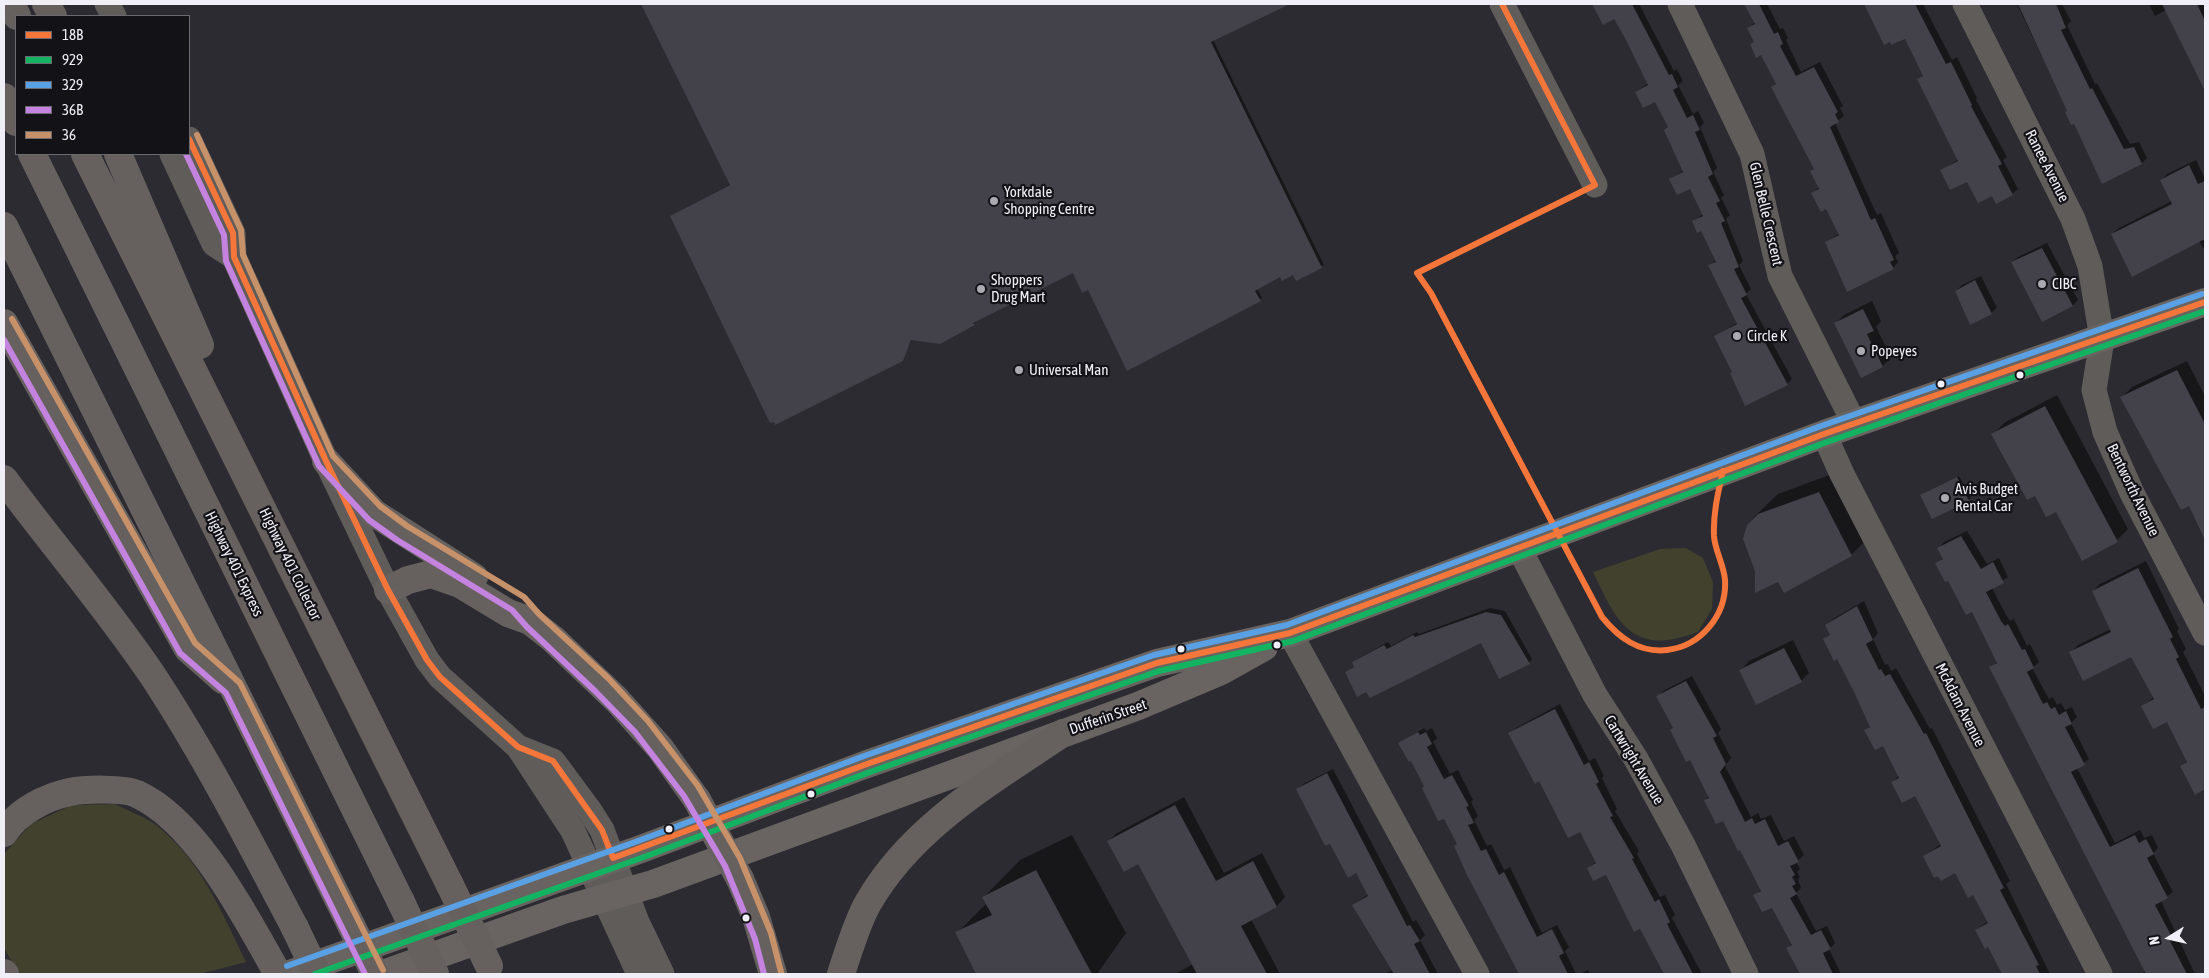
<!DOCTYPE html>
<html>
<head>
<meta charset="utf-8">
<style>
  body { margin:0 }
  #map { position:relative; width:2209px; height:978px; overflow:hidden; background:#2c2b31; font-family:"Asap Condensed",sans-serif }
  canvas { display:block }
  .frame { position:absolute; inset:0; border:5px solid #f0eff7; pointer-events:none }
  .legend { position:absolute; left:15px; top:15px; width:175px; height:140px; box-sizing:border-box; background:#131217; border:1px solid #6b6a71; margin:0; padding:6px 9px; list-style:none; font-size:15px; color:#f0eff7 }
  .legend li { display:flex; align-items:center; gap:10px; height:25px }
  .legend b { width:25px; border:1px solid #6b6a71 }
  .north { position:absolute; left:2144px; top:913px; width:50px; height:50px; -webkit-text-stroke:4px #131217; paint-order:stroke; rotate:260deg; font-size:14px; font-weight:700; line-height:20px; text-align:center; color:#f0eff7 }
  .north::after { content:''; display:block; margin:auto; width:18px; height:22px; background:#f0eff7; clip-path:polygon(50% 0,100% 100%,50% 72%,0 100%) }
</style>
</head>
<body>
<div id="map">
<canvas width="2209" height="978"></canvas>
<div class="frame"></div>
<ul class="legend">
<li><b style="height:6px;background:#f5763a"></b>18B</li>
<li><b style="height:6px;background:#13b361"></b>929</li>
<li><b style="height:6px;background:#5aa0e4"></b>329</li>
<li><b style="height:6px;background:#c483df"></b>36B</li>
<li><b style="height:6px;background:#c7916a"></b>36</li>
</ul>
<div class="north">N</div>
</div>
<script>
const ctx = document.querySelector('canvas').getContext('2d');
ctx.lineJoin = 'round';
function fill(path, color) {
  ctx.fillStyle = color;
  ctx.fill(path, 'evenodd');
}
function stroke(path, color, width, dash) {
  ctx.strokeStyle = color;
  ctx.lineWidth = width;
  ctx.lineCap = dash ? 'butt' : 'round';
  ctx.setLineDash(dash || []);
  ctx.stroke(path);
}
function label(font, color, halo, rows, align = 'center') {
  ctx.font = font + ' "Asap Condensed",sans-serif';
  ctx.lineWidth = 4.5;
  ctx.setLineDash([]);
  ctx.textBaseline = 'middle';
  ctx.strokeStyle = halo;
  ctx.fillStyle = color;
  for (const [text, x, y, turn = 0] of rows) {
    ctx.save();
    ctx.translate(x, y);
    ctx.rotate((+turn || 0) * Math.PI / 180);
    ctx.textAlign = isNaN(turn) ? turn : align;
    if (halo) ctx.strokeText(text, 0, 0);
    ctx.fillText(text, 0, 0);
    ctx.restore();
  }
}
fill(new Path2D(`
  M 1686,548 L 1703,558 L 1713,582 L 1712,609 L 1698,632 C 1688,635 1678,639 1668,640 C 1623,646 1609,604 1593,572 L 1660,549 Z
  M 115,804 C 128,811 144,816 156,825 C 201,860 222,913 246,962 L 200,974 L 19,974 L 4,948 L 4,854 L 31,824 L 72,805 Z`), '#41412e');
fill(new Path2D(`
  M 642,4 L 1281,4 L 1273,11 L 1213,40 L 1324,265 L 1281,276 L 1257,288 L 1262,298 L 1260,300 L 1089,288 L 1073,271 L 976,321 L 974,324 L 912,339 L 902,360 L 671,216 L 731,184 Z
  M 1595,4 L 1639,4 L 1674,71 L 1677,69 L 1683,81 L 1678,85 L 1693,114 L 1698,111 L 1704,123 L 1700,127 L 1717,168 L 1713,172 L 1724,195 L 1721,198 L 1730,215 L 1726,219 L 1743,261 L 1739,265 L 1751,289 L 1746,294 L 1792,379 L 1787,384 L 1734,371 L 1716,336 L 1738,322 L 1710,266 L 1716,260 L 1701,230 L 1693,222 L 1703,214 L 1690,188 L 1671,179 L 1684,170 L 1669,126 L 1656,100 L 1636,92 L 1649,83 L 1615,18 L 1603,23 Z
  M 1745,4 L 1767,4 L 1780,29 L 1783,28 L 1788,38 L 1786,40 L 1801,72 L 1820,62 L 1843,106 L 1840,108 L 1844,116 L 1835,123 L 1877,215 L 1881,213 L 1899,253 L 1895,256 L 1898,262 L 1893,268 L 1826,242 L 1840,233 L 1827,207 L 1813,193 L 1819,187 L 1811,171 L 1815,168 L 1773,87 L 1776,83 L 1749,28 L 1755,22 Z
  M 1865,4 L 1923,4 L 1952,60 L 1957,57 L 1977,98 L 1976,100 L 2007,157 L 2003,160 L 2018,189 L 2012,194 L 1992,194 L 1968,180 L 1941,171 L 1959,159 L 1919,79 L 1924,74 L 1905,37 L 1885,43 Z
  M 2017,4 L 2062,4 L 2071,21 L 2067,25 L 2095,84 L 2097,83 L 2130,144 L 2139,142 L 2147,158 L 2142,163 L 2102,183 Z
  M 2149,4 L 2205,4 L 2205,88 L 2166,10 L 2155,16 Z
  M 2196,160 L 2205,179 L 2205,247 L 2203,248 L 2199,241 L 2112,234 L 2119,228 L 2172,201 L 2161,180 L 2167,174 Z
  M 2047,243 L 2078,300 L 2073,305 L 2042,321 L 2012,262 L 2018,257 Z
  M 1981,276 L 1997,308 L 1991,313 L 1956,291 L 1962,285 Z
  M 1872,301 L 1881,321 L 1876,327 L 1891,357 L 1883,366 L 1862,376 L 1836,323 L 1844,315 Z
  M 2187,361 L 2205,396 L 2205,537 L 2189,504 L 2122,397 L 2132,387 Z
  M 2057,395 L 2128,529 L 2117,540 L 2056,510 L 1993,435 L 2004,423 Z
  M 1843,470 L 1875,532 L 1851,555 L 1778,580 L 1756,571 L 1746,531 L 1754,517 L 1778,494 Z
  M 1959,476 L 1971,497 L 1968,500 L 1924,493 Z
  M 1967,531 L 1987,564 L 1999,558 L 2008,577 L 1992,588 L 2006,615 L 2010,621 L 2014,619 L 2027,646 L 2030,644 L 2039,662 L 2032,668 L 2049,699 L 2053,697 L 2057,705 L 2061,703 L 2065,710 L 2072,707 L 2077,717 L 2071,723 L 2089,759 L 2077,768 L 2115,843 L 2140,830 L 2144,838 L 2152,835 L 2158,848 L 2153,853 L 2173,892 L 2161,901 L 2195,974 L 2142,974 L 2146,970 L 1991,667 L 1998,661 L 1972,610 L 1937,564 L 1944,557 L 1939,548 L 1944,542 Z
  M 2146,561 L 2179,629 L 2177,631 L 2186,649 L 2183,652 L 2205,696 L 2205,789 L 2181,766 L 2188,760 L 2167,720 L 2143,706 L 2154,697 L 2132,656 L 2071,653 L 2078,645 L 2111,629 L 2093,591 L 2100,584 Z
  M 1864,601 L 1878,633 L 1873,639 L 1885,665 L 1888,664 L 1891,671 L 1896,668 L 1930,729 L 1932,728 L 2010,881 L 2006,884 L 2050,974 L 2003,974 L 1988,945 L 1976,930 L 1988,921 L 1974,893 L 1955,872 L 1924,856 L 1941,844 L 1916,794 L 1893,782 L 1899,775 L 1884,745 L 1866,730 L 1871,725 L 1837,658 L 1824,640 L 1831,633 L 1827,625 L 1833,619 Z
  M 1490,608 L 1505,611 L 1532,659 L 1529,663 L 1482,642 L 1347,672 L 1355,666 L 1353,662 L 1357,659 L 1388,642 L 1391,646 L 1417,632 L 1419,634 Z
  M 1793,640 L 1809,673 L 1801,681 L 1741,670 L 1749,661 Z
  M 1692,676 L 1721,729 L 1718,733 L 1731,758 L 1725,766 L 1751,817 L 1758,813 L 1761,819 L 1771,815 L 1784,841 L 1794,836 L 1804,855 L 1796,862 L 1800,869 L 1797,872 L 1800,877 L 1798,880 L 1801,888 L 1796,893 L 1816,931 L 1827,926 L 1835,943 L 1829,949 L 1841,974 L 1801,974 L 1788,948 L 1792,944 L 1772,906 L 1755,896 L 1762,889 L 1724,819 L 1705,800 L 1709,796 L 1658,697 L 1663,691 Z
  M 1560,704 L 1589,761 L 1595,758 L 1604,776 L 1602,778 L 1617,809 L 1615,811 L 1639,851 L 1637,854 L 1660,897 L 1665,895 L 1675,915 L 1672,918 L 1702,974 L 1665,974 L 1645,935 L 1606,873 L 1588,868 L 1597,861 L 1581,831 L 1540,780 L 1510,733 L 1516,728 Z
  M 1424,728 L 1426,731 L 1432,728 L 1437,738 L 1433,742 L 1450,774 L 1458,770 L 1473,800 L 1471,802 L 1478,816 L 1474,820 L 1487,846 L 1491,844 L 1504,870 L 1510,867 L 1542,933 L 1557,925 L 1569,947 L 1565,951 L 1576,974 L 1526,974 L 1525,972 L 1521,974 L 1468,875 L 1458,843 L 1412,759 L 1400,743 Z
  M 1333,769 L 1413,922 L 1416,920 L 1425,935 L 1420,940 L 1438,974 L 1385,974 L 1393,970 L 1353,905 L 1369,894 L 1357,871 L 1330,842 L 1297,790 L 1303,784 Z
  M 1184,797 L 1224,873 L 1262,853 L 1285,897 L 1277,906 L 1251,919 L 1280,974 L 1175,974 L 1193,964 L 1139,863 L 1108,841 L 1117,833 Z
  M 1072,835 L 1126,933 L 1097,974 L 977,974 L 957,933 L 987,903 L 984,897 L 1020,860 Z
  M 1588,970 L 1590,974 L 1580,974 Z`), '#0007');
fill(new Path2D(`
  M 641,4 L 1290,4 L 1211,42 L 1322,268 L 1296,281 L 1293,275 L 1282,281 L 1280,277 L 1255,291 L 1261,301 L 1127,371 L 1088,290 L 1082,293 L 1073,273 L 973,323 L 975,325 L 940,344 L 911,340 L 903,361 L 775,425 L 774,422 L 770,423 L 670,216 L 730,185 Z
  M 1592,4 L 1632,4 L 1669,75 L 1672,74 L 1678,87 L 1673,90 L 1687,118 L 1693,115 L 1700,130 L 1695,132 L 1713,174 L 1708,177 L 1720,201 L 1716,203 L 1725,221 L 1721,223 L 1739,267 L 1734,269 L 1747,295 L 1741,298 L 1788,385 L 1745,406 L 1730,373 L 1732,372 L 1714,336 L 1737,324 L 1708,265 L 1716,262 L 1701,231 L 1697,233 L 1692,221 L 1703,216 L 1690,189 L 1677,195 L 1669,179 L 1683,172 L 1664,130 L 1668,127 L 1655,102 L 1643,108 L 1635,92 L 1648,85 L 1626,40 L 1614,19 L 1603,25 Z
  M 1744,4 L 1759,4 L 1774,34 L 1778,32 L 1783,44 L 1780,46 L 1796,76 L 1814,67 L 1838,112 L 1835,114 L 1839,122 L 1830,127 L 1871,220 L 1875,218 L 1894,260 L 1890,262 L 1894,269 L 1847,292 L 1825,242 L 1839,235 L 1826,209 L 1821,212 L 1811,193 L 1819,189 L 1810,171 L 1814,169 L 1771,87 L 1776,84 L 1761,55 L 1756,58 L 1750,44 L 1754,42 L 1747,28 L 1755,24 Z
  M 1864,4 L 1915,4 L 1946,64 L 1951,62 L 1972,105 L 1971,106 L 2002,164 L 1998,166 L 2013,195 L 1996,204 L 1992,196 L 1978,203 L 1967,182 L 1950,190 L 1940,170 L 1958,161 L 1917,79 L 1923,76 L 1905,39 L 1891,45 L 1890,42 L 1884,45 Z
  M 2018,4 L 2056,4 L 2066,28 L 2061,30 L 2090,89 L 2092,88 L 2124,149 L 2134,147 L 2142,164 L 2102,184 L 2074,124 L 2071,125 L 2065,112 L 2067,111 Z
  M 2162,4 L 2197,4 L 2205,21 L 2205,91 Z
  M 2189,165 L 2198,184 L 2205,181 L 2205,239 L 2132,277 L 2111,234 L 2172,204 L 2160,180 Z
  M 2042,248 L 2073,306 L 2042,322 L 2011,262 Z
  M 1975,280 L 1992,314 L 1970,325 L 1955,291 Z
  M 1863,309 L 1874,331 L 1867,334 L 1883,367 L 1861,378 L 1834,323 Z
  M 2177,370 L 2205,424 L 2205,540 L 2189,506 L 2181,510 L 2120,397 Z
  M 2045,406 L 2118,542 L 2082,561 L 2056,512 L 2046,517 L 2035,496 L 2027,500 L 1991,434 Z
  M 1957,477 L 1969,501 L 1932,519 L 1920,495 Z
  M 1819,492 L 1852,556 L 1784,593 L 1778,582 L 1755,593 L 1755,571 L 1743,539 L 1747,525 L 1758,514 Z
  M 1961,536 L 1981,569 L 1993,562 L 2004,583 L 1986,592 L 2001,621 L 2005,626 L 2008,624 L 2022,650 L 2025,649 L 2034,668 L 2027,672 L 2043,704 L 2047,702 L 2051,709 L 2055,707 L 2059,715 L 2066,711 L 2072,724 L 2065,727 L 2085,765 L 2071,772 L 2110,847 L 2135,835 L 2139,843 L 2146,839 L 2154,854 L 2147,858 L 2168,898 L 2155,905 L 2173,939 L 2170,941 L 2187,974 L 2146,974 L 2127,937 L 1989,667 L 1997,663 L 1972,612 L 1966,615 L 1948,581 L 1945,582 L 1935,563 L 1943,559 L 1937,548 Z
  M 2138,568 L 2173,637 L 2170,639 L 2179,657 L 2176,659 L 2201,709 L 2205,707 L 2205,789 L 2195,795 L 2180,766 L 2187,762 L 2167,722 L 2153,729 L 2141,706 L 2154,699 L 2131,657 L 2083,681 L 2069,652 L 2111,632 L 2092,591 Z
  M 1857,606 L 1873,640 L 1866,644 L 1879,670 L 1881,669 L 1885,676 L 1890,674 L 1924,734 L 1926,733 L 2004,888 L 2000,890 L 2039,965 L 2036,966 L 2040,974 L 2002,974 L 1988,947 L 1985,949 L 1975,930 L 1988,923 L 1973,895 L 1968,898 L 1955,873 L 1941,881 L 1938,876 L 1934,878 L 1923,856 L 1941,846 L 1915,796 L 1902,803 L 1891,782 L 1899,778 L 1883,746 L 1875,750 L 1864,730 L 1870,727 L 1854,692 L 1837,659 L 1834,661 L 1823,639 L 1830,635 L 1825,625 Z
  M 1486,612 L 1501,615 L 1530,664 L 1499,679 L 1481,643 L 1370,698 L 1366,692 L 1357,697 L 1345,672 L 1354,667 L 1352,662 L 1384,645 L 1387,649 L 1413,635 L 1415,637 Z
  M 1784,648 L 1802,682 L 1756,705 L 1739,670 Z
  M 1686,681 L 1717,736 L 1713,738 L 1726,764 L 1720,772 L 1745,822 L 1752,818 L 1755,824 L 1765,819 L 1778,846 L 1788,841 L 1799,862 L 1790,866 L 1795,875 L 1792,877 L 1796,884 L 1792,886 L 1797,894 L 1790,898 L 1811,935 L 1821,930 L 1831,949 L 1823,953 L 1833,974 L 1800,974 L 1786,948 L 1792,945 L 1772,908 L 1762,912 L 1753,895 L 1761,891 L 1740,850 L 1738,851 L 1723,821 L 1716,824 L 1704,800 L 1709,798 L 1690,760 L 1686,762 L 1670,730 L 1673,728 L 1656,696 Z
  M 1555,709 L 1584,765 L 1589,762 L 1599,782 L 1596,784 L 1613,816 L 1610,817 L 1634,858 L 1632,859 L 1655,902 L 1659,899 L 1670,922 L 1667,924 L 1693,974 L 1664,974 L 1640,929 L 1634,932 L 1606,875 L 1593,881 L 1587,868 L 1596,863 L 1580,832 L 1568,838 L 1539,781 L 1535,784 L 1508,733 Z
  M 1418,732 L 1420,735 L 1426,732 L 1432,744 L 1427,747 L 1444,779 L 1452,775 L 1469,806 L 1466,807 L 1474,823 L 1468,825 L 1481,851 L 1486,849 L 1499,875 L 1504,872 L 1537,937 L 1552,929 L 1564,953 L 1559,956 L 1568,974 L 1519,974 L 1467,875 L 1454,846 L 1457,844 L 1444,819 L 1438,821 L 1422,788 L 1424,786 L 1411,761 L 1409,762 L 1398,743 Z
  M 1327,773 L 1407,926 L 1410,925 L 1420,941 L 1414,944 L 1430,974 L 1394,974 L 1352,905 L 1368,896 L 1356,873 L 1348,878 L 1330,844 L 1325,846 L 1296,789 Z
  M 1175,805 L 1216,881 L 1253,861 L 1277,907 L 1241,926 L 1267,974 L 1197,974 L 1138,864 L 1124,872 L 1107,841 Z
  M 1036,870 L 1092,974 L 976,974 L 955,932 L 992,915 L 982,897 Z`), '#434149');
stroke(new Path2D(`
  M 107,4 L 114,16
  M 1502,4 L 1595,185
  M 1680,4 L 1752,154 L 1780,276 L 1854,423
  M 1965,4 L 2073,219 L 2090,266 L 2102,339 L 2094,390 L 2105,432 L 2132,493 L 2205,633
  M 189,139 L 233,233 L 234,257 L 326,461 L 388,590 L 427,660 L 440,677 L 518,747 L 573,831 L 639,974
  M 172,154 L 214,244 L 234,257
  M 1824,434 L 1842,474 L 2100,974
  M 1519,548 L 1595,695 L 1636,759 L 1683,845 L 1746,974
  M 1290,633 L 1477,974
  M 518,747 L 553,761 L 590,811 L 602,830 L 637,922 L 662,974`), '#5f5c5a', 25);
stroke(new Path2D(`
  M 290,974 L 641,849 L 867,764 L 1157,663 L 1290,633 L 1824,434 L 2205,302
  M 383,974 L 563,910 L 653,884 L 1138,706 L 1221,671 L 1264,647`), '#696461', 28);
stroke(new Path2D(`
  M 11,4 L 17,16
  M 46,4 L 53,16
  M 4,97 L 16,122
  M 32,154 L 401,902
  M 85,154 L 450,885
  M 118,154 L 200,345
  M 4,226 L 351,925
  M 4,323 L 188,649 L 223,680
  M 326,461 L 374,513 L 474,577
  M 4,479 C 53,545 107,608 153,676 C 206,757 250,842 295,928
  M 388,590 L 408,580 L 431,574 L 460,584 L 508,613 L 530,621 L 553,639 L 617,700 L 660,748 L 697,800
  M 4,833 C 18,811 46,797 70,792 C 84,789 124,788 137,794 C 198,822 246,918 278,974
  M 740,879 L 756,917 L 773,974
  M 4,973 L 5,974
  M 841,974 C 848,953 857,922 868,903 C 912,826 992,781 1063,733`), '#66615f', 28);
stroke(new Path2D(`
  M 697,800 L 740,879
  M 450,885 L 489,966
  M 401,902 L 435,974
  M 351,925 L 375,974
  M 295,928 L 317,974`), '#66615f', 28);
stroke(new Path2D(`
  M 1502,4 L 1595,185 L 1417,273 L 1431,293 L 1602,617 C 1619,638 1639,653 1667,650 C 1701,646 1727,615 1725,580 C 1724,565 1715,551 1714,536 C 1713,513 1718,493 1723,471
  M 189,139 L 233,233 L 234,257 L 326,461 L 388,590 L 427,660 L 440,677 L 518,747 L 553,761 L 602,830 L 613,858 L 867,764 L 1157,663 L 1290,633 L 1824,434 L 2205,302`), '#f5763a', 6);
stroke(new Path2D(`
  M 315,974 L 644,857 L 870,772 L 1159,671 L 1293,641 L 1827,442 L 2205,311`), '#13b361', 6);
stroke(new Path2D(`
  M 287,966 L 638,841 L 864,756 L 1154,655 L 1287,625 L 1821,426 L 2202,294`), '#5aa0e4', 6);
stroke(new Path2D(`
  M 186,154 L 224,235 L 226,261 L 319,466 L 369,520 L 397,540 L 512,610 L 527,627 L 595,691 L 635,732 L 684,796 L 725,866 L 755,939 L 764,974
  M 4,340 L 180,653 L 226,693 L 365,974`), '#c483df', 6);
stroke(new Path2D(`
  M 197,135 L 241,230 L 243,255 L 333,456 L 380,506 L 407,526 L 524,597 L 539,614 L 608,678 L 648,721 L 698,786 L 740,858 L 771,933 L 781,972
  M 12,319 L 195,643 L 240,683 L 383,970`), '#c7916a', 6);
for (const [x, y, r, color] of [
  [994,201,5,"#abaab2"],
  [2042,284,5,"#abaab2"],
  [981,289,5,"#abaab2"],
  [1737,336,5,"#abaab2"],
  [1861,351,5,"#abaab2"],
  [1019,370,5,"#abaab2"],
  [2020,375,4.5,"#f0eff7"],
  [1941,384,4.5,"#f0eff7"],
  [1945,498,5,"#abaab2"],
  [1277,645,4.5,"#f0eff7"],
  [1181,649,4.5,"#f0eff7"],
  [811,794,4.5,"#f0eff7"],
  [669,829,4.5,"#f0eff7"],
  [746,918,4.5,"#f0eff7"]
]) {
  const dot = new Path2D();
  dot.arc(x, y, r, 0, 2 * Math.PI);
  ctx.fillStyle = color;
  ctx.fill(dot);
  stroke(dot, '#131217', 2);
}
label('15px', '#f0eff7', '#131217', [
  ["Ranee Avenue",2047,166,63],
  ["Glen Belle Crescent",1766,214,77],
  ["Bentworth Avenue",2133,490,64],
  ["Highway 401 Express",234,564,64],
  ["Highway 401 Collector",290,564,64],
  ["McAdam Avenue",1960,705,63],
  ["Dufferin Street",1108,717,-19],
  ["Cartwright Avenue",1634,760,59]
]);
label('15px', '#f0eff7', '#131217', [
  ["Yorkdale",1004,192],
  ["Shopping Centre",1004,209],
  ["Shoppers",991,280],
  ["Drug Mart",991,297],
  ["CIBC",2052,284],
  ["Circle K",1747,336],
  ["Popeyes",1871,351],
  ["Universal Man",1029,370],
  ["Avis Budget",1955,489],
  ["Rental Car",1955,506]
], 'left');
</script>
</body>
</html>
